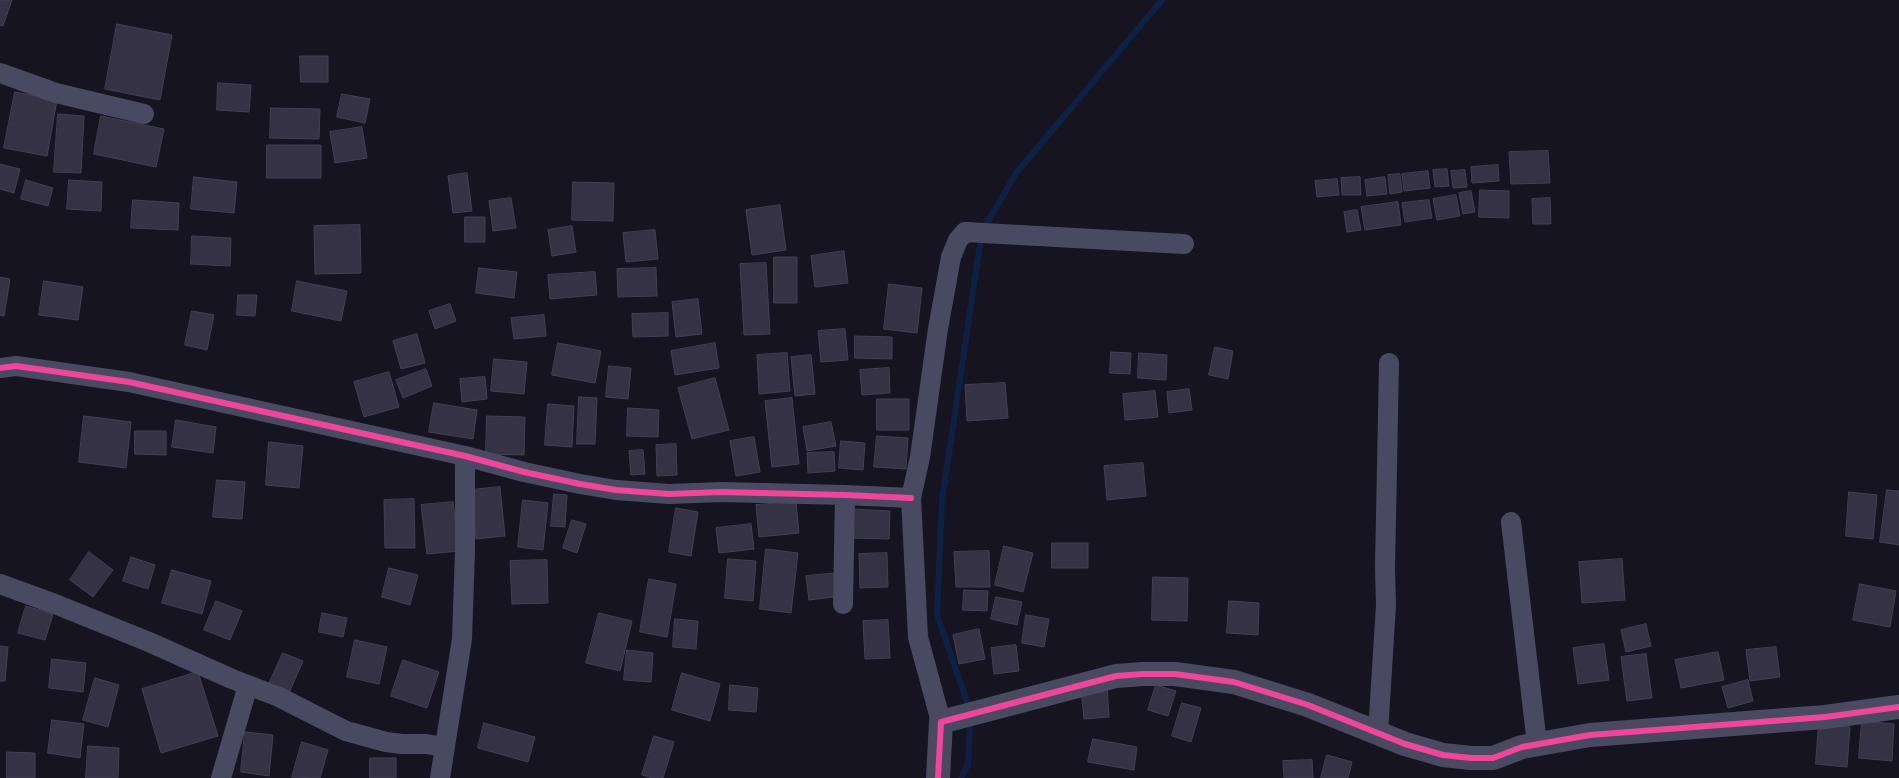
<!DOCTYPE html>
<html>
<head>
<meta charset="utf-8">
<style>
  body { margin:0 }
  canvas { display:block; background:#161421 }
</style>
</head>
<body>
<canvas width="1899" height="778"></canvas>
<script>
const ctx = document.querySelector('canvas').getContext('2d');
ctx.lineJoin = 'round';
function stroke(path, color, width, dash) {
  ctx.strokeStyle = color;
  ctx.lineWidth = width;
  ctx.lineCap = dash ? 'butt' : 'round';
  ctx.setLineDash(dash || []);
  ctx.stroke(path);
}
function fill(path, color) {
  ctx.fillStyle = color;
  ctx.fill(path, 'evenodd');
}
stroke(new Path2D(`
  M 970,710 L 937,615 L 942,500 L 982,231 L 1017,172 L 1162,0
  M 961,778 L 968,765 L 970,720`), '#0d2144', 6);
const building = new Path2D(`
  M 0,0 L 12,0 L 3,26 L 0,25 Z
  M 117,24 L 172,35 L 160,100 L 105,89 Z
  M 300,56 L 328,56 L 328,82 L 301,82 Z
  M 218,83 L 251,85 L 249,112 L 217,110 Z
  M 15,92 L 57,100 L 47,156 L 4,148 Z
  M 342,94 L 370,99 L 365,123 L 337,117 Z
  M 271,108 L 320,109 L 319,139 L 270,138 Z
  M 58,114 L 84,116 L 81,173 L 54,172 Z
  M 101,116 L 164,129 L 156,167 L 94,154 Z
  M 362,127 L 367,158 L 335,163 L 330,132 Z
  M 267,145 L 321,145 L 321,178 L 267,178 Z
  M 1548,151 L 1550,183 L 1511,184 L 1509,152 Z
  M 0,164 L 20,169 L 14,193 L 0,189 Z
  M 1498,165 L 1499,181 L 1472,183 L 1471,167 Z
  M 1447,169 L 1449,186 L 1435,187 L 1433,170 Z
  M 1465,170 L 1467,187 L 1453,188 L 1451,171 Z
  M 1428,171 L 1430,188 L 1404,191 L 1402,174 Z
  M 467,173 L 472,211 L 453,213 L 448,176 Z
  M 1400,174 L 1402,192 L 1390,194 L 1388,175 Z
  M 194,177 L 237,182 L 234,213 L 191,209 Z
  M 1360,177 L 1361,195 L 1342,195 L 1341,178 Z
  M 1385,177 L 1387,194 L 1367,196 L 1365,180 Z
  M 1337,179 L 1339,195 L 1317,197 L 1315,181 Z
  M 26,180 L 53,188 L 48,206 L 21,199 Z
  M 69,180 L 102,182 L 101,211 L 67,209 Z
  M 573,182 L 614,183 L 613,221 L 572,220 Z
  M 1480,190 L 1509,191 L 1509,218 L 1479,217 Z
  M 1471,191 L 1475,212 L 1463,214 L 1459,193 Z
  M 1456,195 L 1460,216 L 1437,220 L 1433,199 Z
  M 511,198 L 516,228 L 493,231 L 489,201 Z
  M 1550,198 L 1551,224 L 1533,224 L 1532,199 Z
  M 133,200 L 179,203 L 178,230 L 131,228 Z
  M 1429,200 L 1432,218 L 1405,222 L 1402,203 Z
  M 1398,202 L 1401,225 L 1365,230 L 1361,207 Z
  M 780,205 L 786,250 L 752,255 L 746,210 Z
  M 1357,210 L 1361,230 L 1347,232 L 1344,212 Z
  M 465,217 L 485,217 L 485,242 L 465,242 Z
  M 360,225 L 361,273 L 315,274 L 314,226 Z
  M 572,226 L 576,252 L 552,256 L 548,230 Z
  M 655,230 L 658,259 L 626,262 L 623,233 Z
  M 192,236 L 231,238 L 230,266 L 191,264 Z
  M 844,251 L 848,283 L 815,287 L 811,256 Z
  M 774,257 L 797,257 L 797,303 L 774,303 Z
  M 766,263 L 770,334 L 744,335 L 740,264 Z
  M 479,268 L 517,272 L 514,298 L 476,293 Z
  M 656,268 L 657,296 L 618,297 L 617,269 Z
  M 595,272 L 597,295 L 550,299 L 548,275 Z
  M 0,277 L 10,279 L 4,316 L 0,315 Z
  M 44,281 L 83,287 L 78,320 L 39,315 Z
  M 297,281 L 347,291 L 341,321 L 292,311 Z
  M 889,284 L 922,288 L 917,333 L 884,329 Z
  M 238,295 L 257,295 L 255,316 L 237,315 Z
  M 698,299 L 702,334 L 676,337 L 672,302 Z
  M 450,304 L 456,321 L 435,329 L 429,311 Z
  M 192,311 L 214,315 L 207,350 L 185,345 Z
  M 668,313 L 668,336 L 633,337 L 632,314 Z
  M 544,315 L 546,336 L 514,339 L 511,318 Z
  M 845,329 L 848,360 L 821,362 L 818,331 Z
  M 417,334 L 425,363 L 401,369 L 393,341 Z
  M 855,336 L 892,337 L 892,359 L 855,358 Z
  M 558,343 L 601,351 L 595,383 L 552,375 Z
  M 715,343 L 719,368 L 675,375 L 671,351 Z
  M 1215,347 L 1233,351 L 1228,379 L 1209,375 Z
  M 1111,352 L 1131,353 L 1130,374 L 1110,373 Z
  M 787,353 L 790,391 L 759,394 L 757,355 Z
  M 1139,353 L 1167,355 L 1166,380 L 1138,378 Z
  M 811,355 L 815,394 L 795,396 L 791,357 Z
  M 494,359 L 527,362 L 524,394 L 491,391 Z
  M 609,366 L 631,368 L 628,399 L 606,397 Z
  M 889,368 L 890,393 L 862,395 L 860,370 Z
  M 426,369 L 432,386 L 403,398 L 396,380 Z
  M 389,372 L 399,407 L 364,417 L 354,382 Z
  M 485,377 L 487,399 L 462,402 L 460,379 Z
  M 715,378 L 729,430 L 692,439 L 678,388 Z
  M 1005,383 L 1008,418 L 967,421 L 965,385 Z
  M 1189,389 L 1192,410 L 1169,413 L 1167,392 Z
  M 1155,391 L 1158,417 L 1125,420 L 1123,394 Z
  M 579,397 L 597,398 L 595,444 L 577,444 Z
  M 792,398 L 799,464 L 772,467 L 765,401 Z
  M 877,399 L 909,399 L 909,430 L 877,430 Z
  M 434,403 L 477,410 L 473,439 L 429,432 Z
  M 548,404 L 574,406 L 572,447 L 545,445 Z
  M 628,408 L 659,410 L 658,437 L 627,436 Z
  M 84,416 L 131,422 L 126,468 L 79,462 Z
  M 487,416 L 525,417 L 524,455 L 486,454 Z
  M 176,420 L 216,427 L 213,453 L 172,447 Z
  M 831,422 L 836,446 L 807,451 L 803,427 Z
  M 135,431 L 166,431 L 166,455 L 135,454 Z
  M 877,436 L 908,438 L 906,469 L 874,467 Z
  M 754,437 L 760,472 L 736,476 L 730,441 Z
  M 841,441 L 865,443 L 863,470 L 839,468 Z
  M 269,442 L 303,446 L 299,488 L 266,485 Z
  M 676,444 L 677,475 L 657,476 L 656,445 Z
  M 643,450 L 645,474 L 631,475 L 629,451 Z
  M 834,452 L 835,471 L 808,473 L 807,453 Z
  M 1143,463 L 1146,496 L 1107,500 L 1104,466 Z
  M 217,480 L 245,482 L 242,519 L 213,517 Z
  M 500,487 L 505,536 L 476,539 L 471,490 Z
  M 1887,490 L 1899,491 L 1899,545 L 1880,542 Z
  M 1849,492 L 1877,495 L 1873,539 L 1846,536 Z
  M 554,494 L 567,495 L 565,527 L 551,526 Z
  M 414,499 L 415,548 L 385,548 L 384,500 Z
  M 523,500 L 548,503 L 543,550 L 518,547 Z
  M 453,502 L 459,551 L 427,554 L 421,505 Z
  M 796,502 L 799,533 L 759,537 L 756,505 Z
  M 676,508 L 698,512 L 691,556 L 669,552 Z
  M 851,509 L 890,511 L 889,539 L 850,538 Z
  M 572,520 L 586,524 L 577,553 L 563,548 Z
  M 751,524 L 754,549 L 719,553 L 716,528 Z
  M 1052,543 L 1088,543 L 1088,568 L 1052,568 Z
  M 1004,546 L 1033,553 L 1023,592 L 995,585 Z
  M 766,549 L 798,553 L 791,613 L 760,609 Z
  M 989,551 L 990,587 L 956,587 L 954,552 Z
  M 89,552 L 113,570 L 93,597 L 70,580 Z
  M 887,553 L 888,587 L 860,588 L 859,554 Z
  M 131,557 L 155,565 L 148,589 L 123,581 Z
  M 728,559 L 756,561 L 753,601 L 725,598 Z
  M 1622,559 L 1625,600 L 1582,603 L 1579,562 Z
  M 547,560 L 548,603 L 512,604 L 510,561 Z
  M 389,568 L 418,575 L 410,605 L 382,597 Z
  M 172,570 L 211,581 L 202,614 L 162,603 Z
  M 839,573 L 842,596 L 809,600 L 806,576 Z
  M 1153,577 L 1188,578 L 1187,621 L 1152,620 Z
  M 649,579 L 676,584 L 667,637 L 640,632 Z
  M 1860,584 L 1896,591 L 1890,627 L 1853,620 Z
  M 964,590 L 988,591 L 987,611 L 963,610 Z
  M 996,597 L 1022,602 L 1017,625 L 991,619 Z
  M 216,601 L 242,611 L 230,640 L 204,630 Z
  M 1229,601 L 1259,603 L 1258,635 L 1227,633 Z
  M 26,606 L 53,614 L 45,640 L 18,633 Z
  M 322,613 L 347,618 L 343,637 L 319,632 Z
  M 599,613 L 632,621 L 620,671 L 586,663 Z
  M 1026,615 L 1049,619 L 1044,647 L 1022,643 Z
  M 675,619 L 698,621 L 696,649 L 673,647 Z
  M 888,620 L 890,658 L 865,659 L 863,621 Z
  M 1646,624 L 1651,646 L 1626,652 L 1621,630 Z
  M 979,629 L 985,659 L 959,664 L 953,635 Z
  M 355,640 L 387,647 L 379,684 L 347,677 Z
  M 1604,644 L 1609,680 L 1578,684 L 1573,648 Z
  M 1016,645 L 1019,671 L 994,674 L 991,648 Z
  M 0,646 L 8,647 L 5,681 L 0,681 Z
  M 1776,647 L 1780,677 L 1750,681 L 1746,650 Z
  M 627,650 L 653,653 L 651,682 L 624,680 Z
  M 1718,652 L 1724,680 L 1681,688 L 1675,660 Z
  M 283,653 L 303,661 L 288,695 L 268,686 Z
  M 1646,654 L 1652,698 L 1627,701 L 1621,657 Z
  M 52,659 L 86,663 L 83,692 L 49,688 Z
  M 403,660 L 439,672 L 427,708 L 391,696 Z
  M 198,672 L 218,736 L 161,753 L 142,689 Z
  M 682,673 L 720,684 L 710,721 L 672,710 Z
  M 95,678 L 119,685 L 108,727 L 83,720 Z
  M 1748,680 L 1753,701 L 1728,708 L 1722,687 Z
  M 730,685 L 758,688 L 756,712 L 729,710 Z
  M 1156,685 L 1176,691 L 1168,716 L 1148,710 Z
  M 1107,686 L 1109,717 L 1084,719 L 1081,689 Z
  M 1182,703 L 1201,708 L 1191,742 L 1172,736 Z
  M 52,720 L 84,724 L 80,758 L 48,753 Z
  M 1862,721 L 1894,724 L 1892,761 L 1859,758 Z
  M 484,723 L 535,737 L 528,762 L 478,748 Z
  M 1819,724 L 1850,727 L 1847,767 L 1816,764 Z
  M 245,732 L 273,735 L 269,776 L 241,772 Z
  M 654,736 L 674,742 L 663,778 L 653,778 L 642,775 Z
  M 1093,739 L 1137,747 L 1134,770 L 1088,762 Z
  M 302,742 L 328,750 L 320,778 L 292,777 Z
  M 88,746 L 119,748 L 118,778 L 86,778 Z
  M 7,752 L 35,753 L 35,778 L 7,778 Z
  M 1327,755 L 1352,762 L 1348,778 L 1321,778 Z
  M 370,758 L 396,758 L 396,778 L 370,778 Z
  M 1312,760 L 1313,778 L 1284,778 L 1283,761 Z`);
fill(building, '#343243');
stroke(building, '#433f54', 1);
stroke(new Path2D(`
  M 0,73 L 56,93 L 144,114
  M 0,368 L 16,366 L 129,382 L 465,456 L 524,472 L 580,484 L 616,490 L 669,494 L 721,492 L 845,495 L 911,498
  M 1511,522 L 1537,744
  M 0,584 L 55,604 L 149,642 L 232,679 L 279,697 L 346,731 L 386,742 L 402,744 L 426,744 L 444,747
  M 843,604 L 845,495
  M 941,722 L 918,637 L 911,498 L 920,457 L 938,329 L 951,257 L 958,240 L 965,232 L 1184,244
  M 1378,733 L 1386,605 L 1385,568 L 1389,363
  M 221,778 L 248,685
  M 440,778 L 462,639 L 465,551 L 465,456`), '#4a4962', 20);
stroke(new Path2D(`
  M 938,778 L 941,722 L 1116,676 L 1143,674 L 1175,674 L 1234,682 L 1308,705 L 1405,744 L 1443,755 L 1471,758 L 1493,758 L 1522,747 L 1590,735 L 1825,717 L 1899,707`), '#4a4962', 24);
stroke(new Path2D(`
  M 0,368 L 16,366 L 129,382 L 465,456 L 524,472 L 580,484 L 616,490 L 669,494 L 721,492 L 845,495 L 911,498
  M 938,778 L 941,722 L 1116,676 L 1143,674 L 1175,674 L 1234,682 L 1308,705 L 1405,744 L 1443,755 L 1471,758 L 1493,758 L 1522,747 L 1590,735 L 1825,717 L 1899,707`), '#ed469a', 6);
</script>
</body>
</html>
